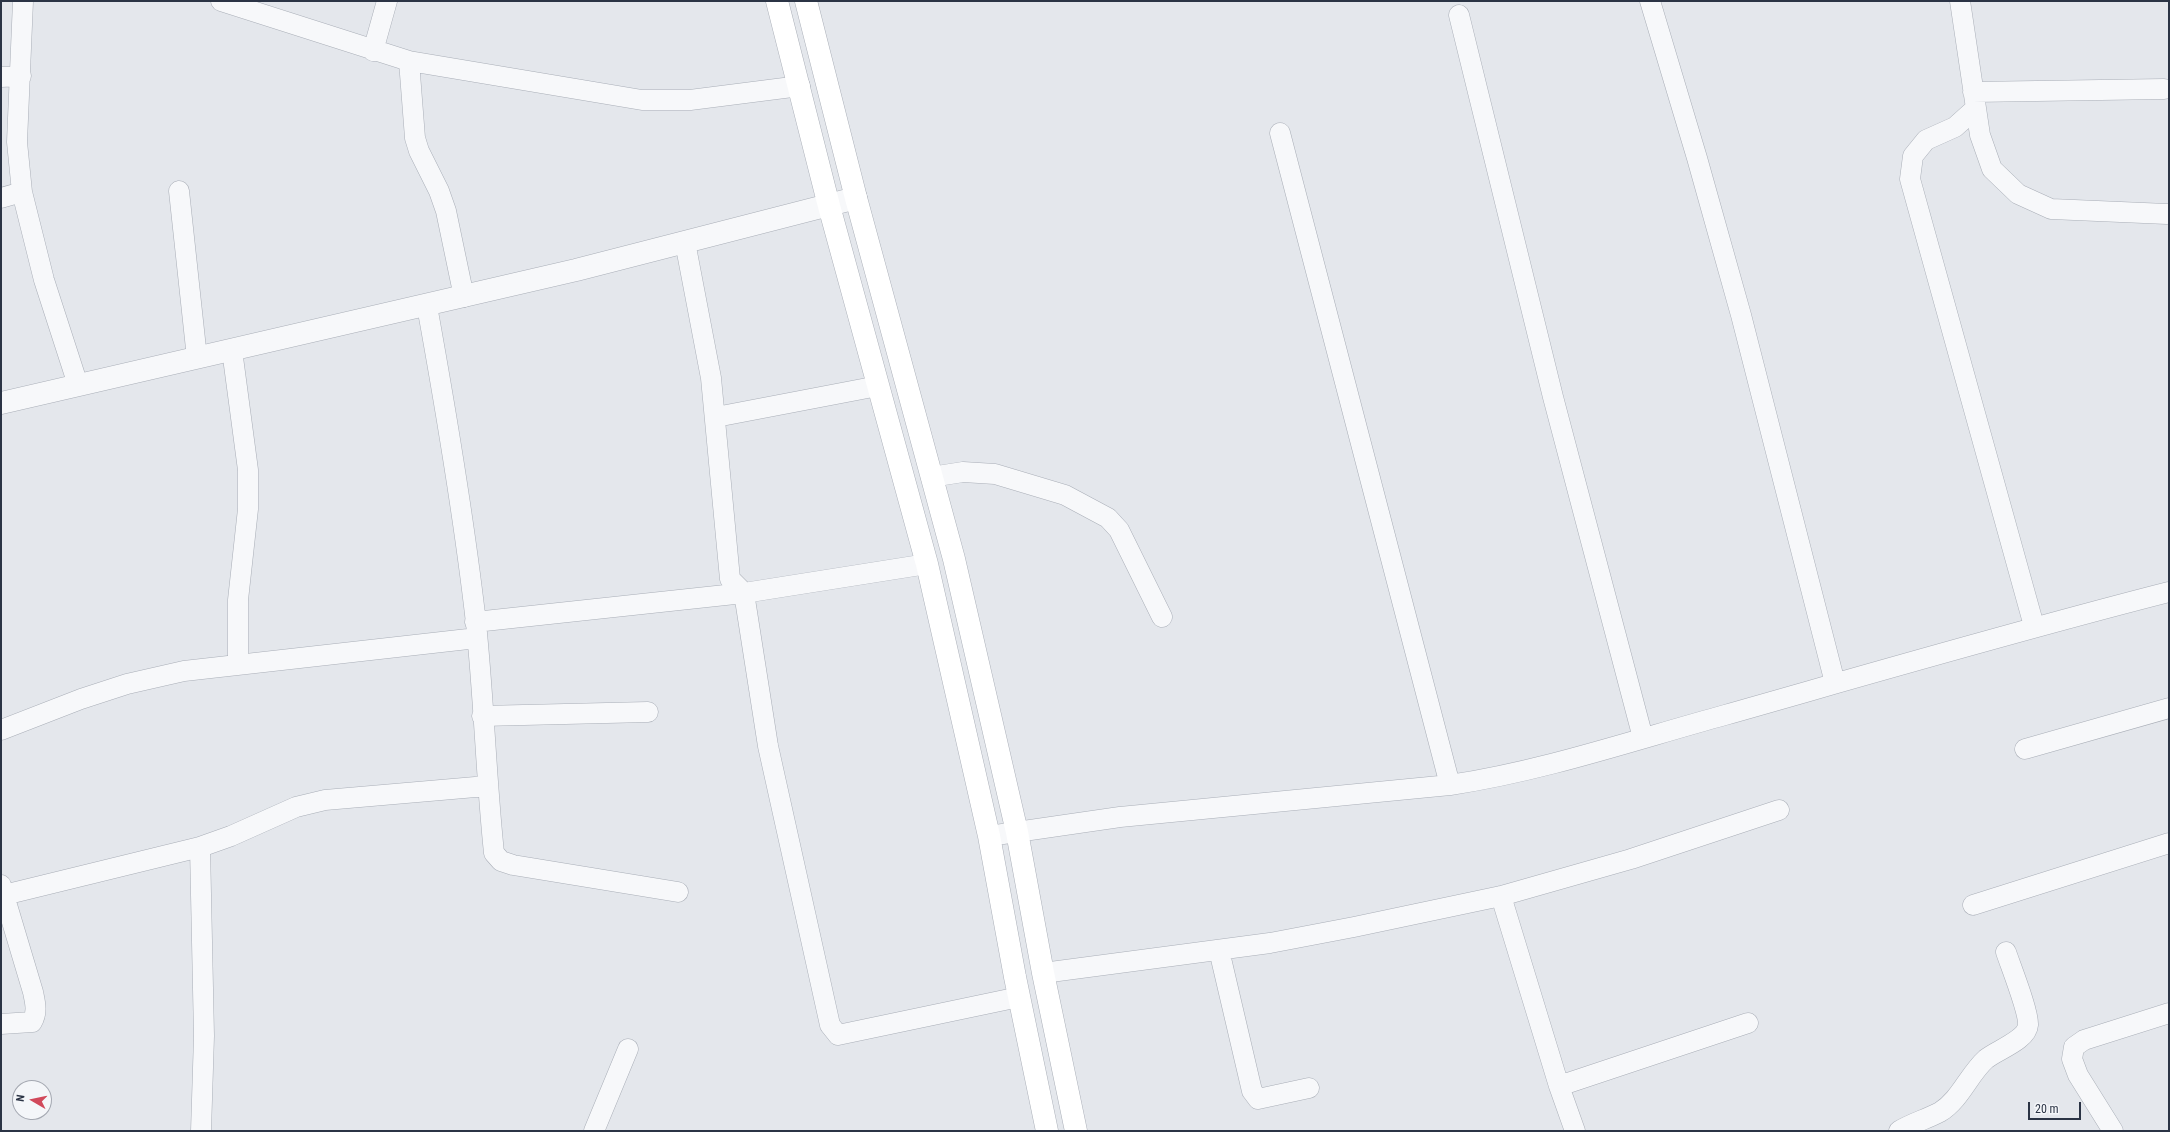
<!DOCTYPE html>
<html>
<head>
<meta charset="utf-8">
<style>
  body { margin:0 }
  #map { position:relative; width:2170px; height:1132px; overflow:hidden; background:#e4e7ec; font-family:"Roboto Condensed",sans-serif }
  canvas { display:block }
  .frame { position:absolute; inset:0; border:2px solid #2b3445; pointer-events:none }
  .north { position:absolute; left:12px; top:1080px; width:40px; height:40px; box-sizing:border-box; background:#f4f6f9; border:1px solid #a4a8b1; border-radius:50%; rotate:279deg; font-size:11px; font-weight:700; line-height:16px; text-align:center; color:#2b3445 }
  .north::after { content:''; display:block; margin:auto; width:14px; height:18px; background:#d1495b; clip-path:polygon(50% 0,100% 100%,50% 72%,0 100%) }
  .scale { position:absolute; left:2028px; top:1102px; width:53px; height:18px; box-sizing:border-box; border:2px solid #2b3445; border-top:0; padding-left:5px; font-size:12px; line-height:14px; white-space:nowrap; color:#2b3445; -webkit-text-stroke:3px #f4f6f9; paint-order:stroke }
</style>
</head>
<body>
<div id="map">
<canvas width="2170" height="1132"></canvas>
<div class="frame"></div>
<div class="north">N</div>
<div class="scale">20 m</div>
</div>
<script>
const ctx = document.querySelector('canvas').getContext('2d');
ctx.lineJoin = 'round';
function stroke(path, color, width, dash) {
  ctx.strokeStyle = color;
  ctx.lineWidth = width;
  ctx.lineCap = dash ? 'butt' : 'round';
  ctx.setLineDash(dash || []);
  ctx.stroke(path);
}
const minor = new Path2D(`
  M 23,1 L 17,142 L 22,192 L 44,280 L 78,385
  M 221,1 L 409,61 L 642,100 L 690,100 L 800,86
  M 1650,1 L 1697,158 L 1741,315 L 1835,683
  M 1960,1 L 1980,135 L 1992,169 L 2018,194 L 2051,209 L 2167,214
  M 1459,15 L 1553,397 L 1643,738
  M 373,51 L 387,1
  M 409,61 L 415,138 L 419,151 L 439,191 L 446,211 L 464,297
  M 1,77 L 21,76
  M 1973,92 L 2164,89
  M 1975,109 L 1955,127 L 1926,140 L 1913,156 L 1910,179 L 2034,626
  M 1280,133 L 1450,785
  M 179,191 L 197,358
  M 1,198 L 22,192
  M 685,242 L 711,378 L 730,579 L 744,593 L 768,746 L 830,1025 L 838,1035 L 1019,997
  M 427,306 C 446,411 464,517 476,623 C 484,700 486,777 494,853 L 501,861 L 513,865 L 678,892
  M 232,350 L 248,470 L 248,509 L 238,600 L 238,665
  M 716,417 L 878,386
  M 931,477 L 963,472 L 995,474 L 1065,495 L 1108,518 L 1119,530 L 1162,617
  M 475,622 L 744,593 L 927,564
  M 482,716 L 648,712
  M 1,730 L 81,699 L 127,684 L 184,671 L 477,638
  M 2025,749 L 2169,708
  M 989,836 L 1120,817 L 1450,785 C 1543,771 1634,740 1725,715 C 1873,673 2020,630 2169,592
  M 200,847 L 204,1036 L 201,1131
  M 1,885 L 33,992 C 35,1002 38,1012 32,1022 L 1,1024
  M 4,895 L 200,847 L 231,836 L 296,807 L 325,800 L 487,786
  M 1501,896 L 1559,1086 L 1575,1131
  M 1973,905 L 2169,843
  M 1219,950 L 1252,1091 L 1258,1099 L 1309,1088
  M 1043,973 L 1270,943 L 1354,927 L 1501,896 L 1631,859 L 1779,810
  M 1559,1086 L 1748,1023
  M 594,1131 L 628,1049
  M 1899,1131 C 1912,1123 1927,1119 1940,1112 C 1960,1100 1969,1074 1986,1059 C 1997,1050 2027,1040 2028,1025 C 2029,1012 2011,967 2006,952
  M 2113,1131 L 2078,1075 L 2072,1059 L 2074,1047 L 2084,1040 L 2169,1013`);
const tertiary = new Path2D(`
  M 1,403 L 576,270 L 856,198`);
const secondary = new Path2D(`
  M 777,1 L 829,206 L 927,564 L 989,836 L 1015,977 L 1047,1131
  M 806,1 L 856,198 L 954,559 L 1017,832 L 1043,973 L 1076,1131`);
stroke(minor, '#a9aeb7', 21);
stroke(tertiary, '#a9aeb7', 23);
stroke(secondary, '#a9aeb7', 23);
stroke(minor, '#f7f8fa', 20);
stroke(tertiary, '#f7f8fa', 22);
stroke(secondary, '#fff', 22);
</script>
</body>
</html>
